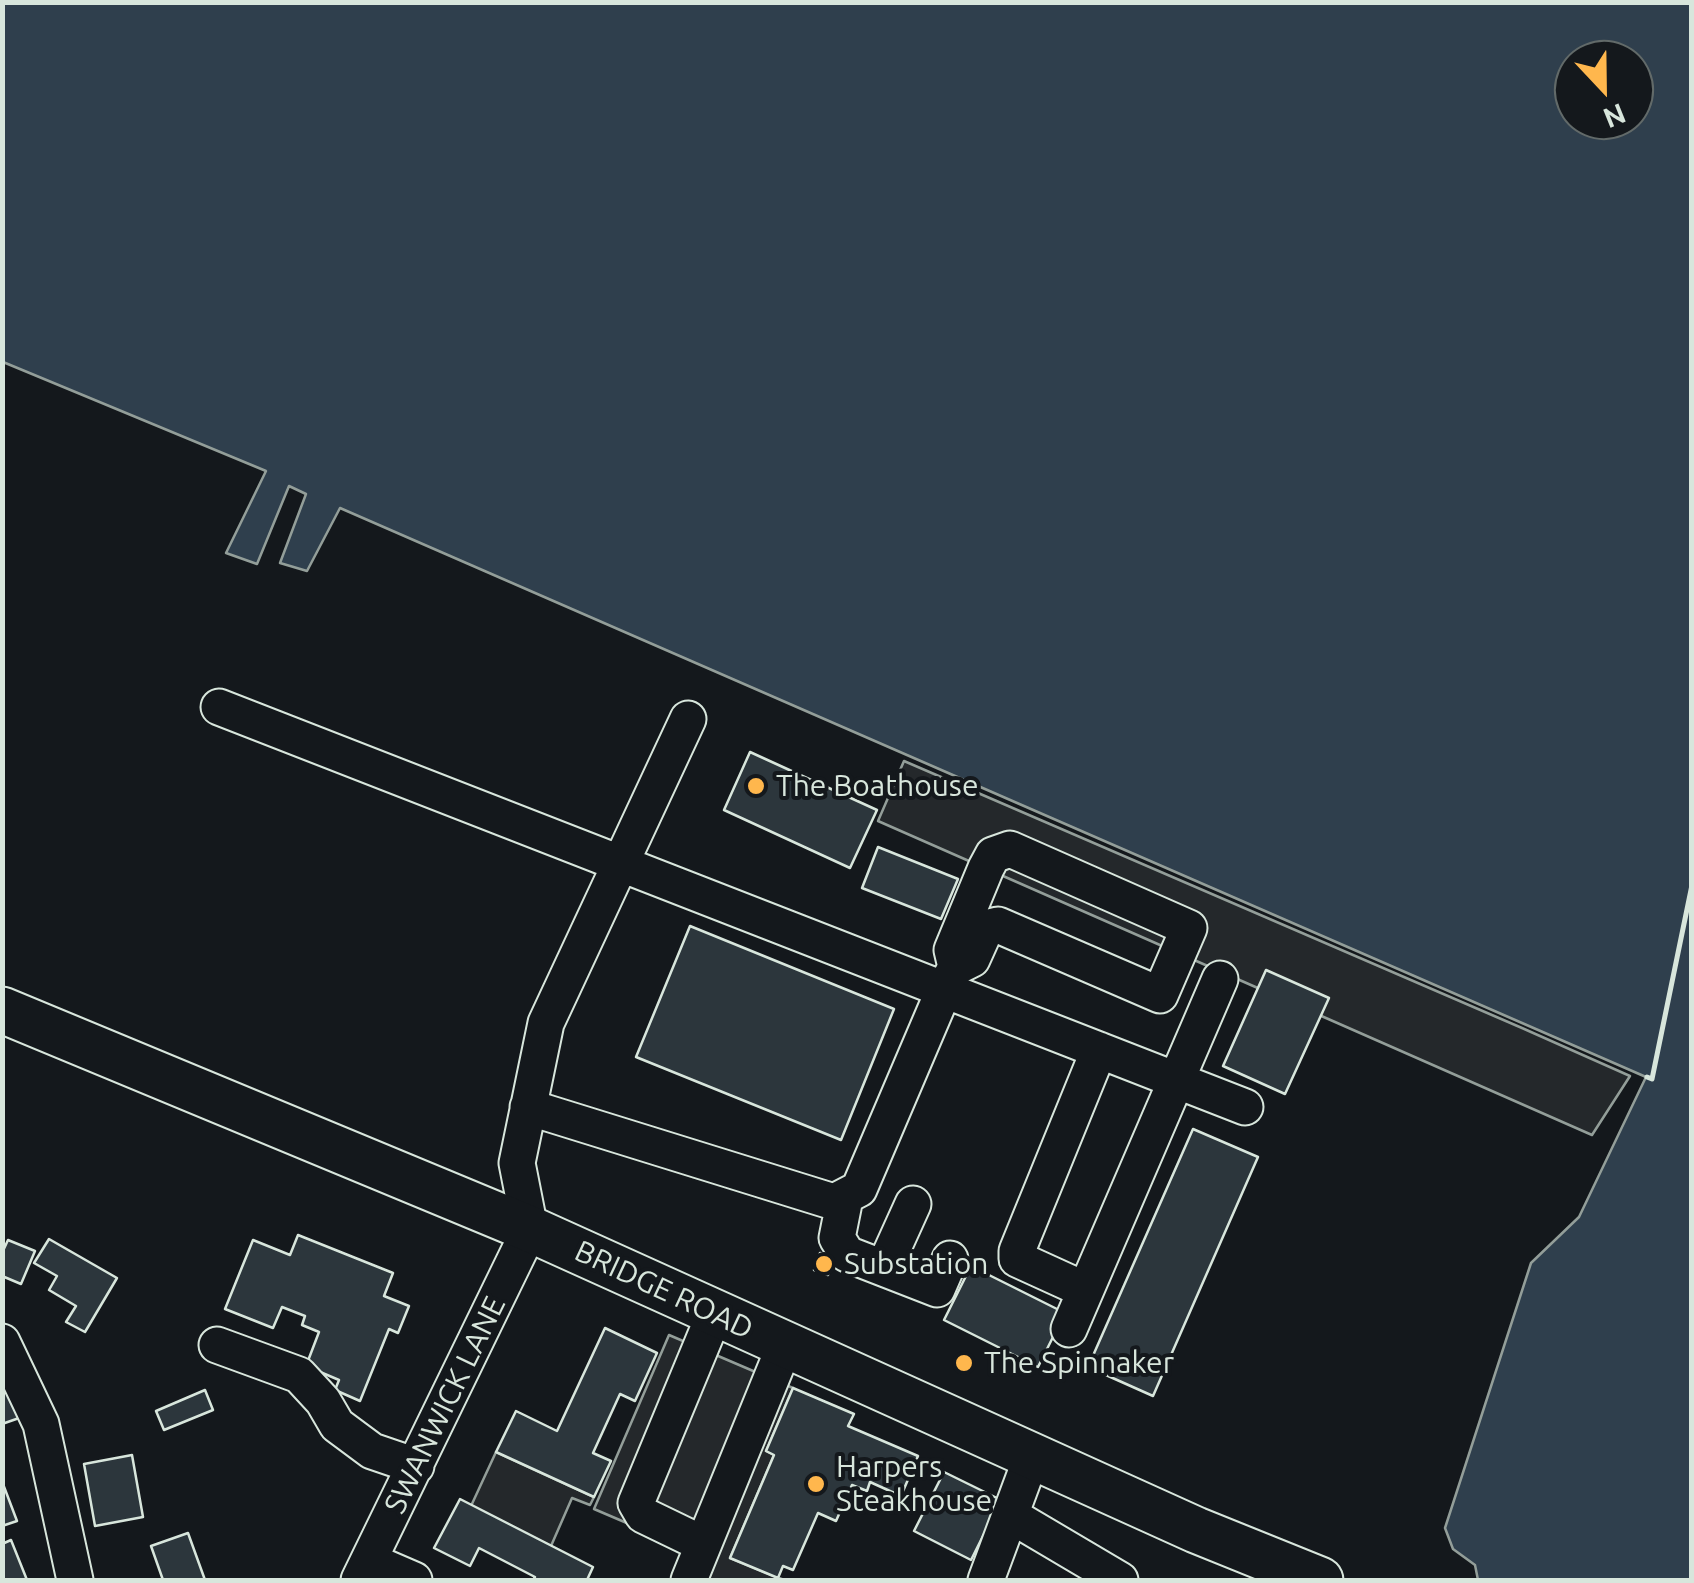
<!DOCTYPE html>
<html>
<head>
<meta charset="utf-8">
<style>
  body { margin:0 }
  #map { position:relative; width:1694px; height:1583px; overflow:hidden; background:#14181c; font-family:Ubuntu,sans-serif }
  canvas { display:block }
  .frame { position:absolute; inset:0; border:5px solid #d8e6dc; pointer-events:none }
  .north { position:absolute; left:1554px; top:40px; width:100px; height:100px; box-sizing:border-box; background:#14181c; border:2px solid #626a69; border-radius:50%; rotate:158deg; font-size:28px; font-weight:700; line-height:40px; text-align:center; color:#d8e6dc }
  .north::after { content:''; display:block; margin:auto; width:35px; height:45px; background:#ffb74d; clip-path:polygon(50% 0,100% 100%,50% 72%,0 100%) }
</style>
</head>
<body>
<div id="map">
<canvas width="1694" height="1583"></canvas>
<div class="frame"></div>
<div class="north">N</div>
</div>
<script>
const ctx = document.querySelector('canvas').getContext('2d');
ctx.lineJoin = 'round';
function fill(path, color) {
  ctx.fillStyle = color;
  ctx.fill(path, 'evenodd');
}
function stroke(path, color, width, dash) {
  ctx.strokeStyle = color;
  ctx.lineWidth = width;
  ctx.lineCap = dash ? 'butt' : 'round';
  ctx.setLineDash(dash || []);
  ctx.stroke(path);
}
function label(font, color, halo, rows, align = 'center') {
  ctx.font = font + ' Ubuntu,sans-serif';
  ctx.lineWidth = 8;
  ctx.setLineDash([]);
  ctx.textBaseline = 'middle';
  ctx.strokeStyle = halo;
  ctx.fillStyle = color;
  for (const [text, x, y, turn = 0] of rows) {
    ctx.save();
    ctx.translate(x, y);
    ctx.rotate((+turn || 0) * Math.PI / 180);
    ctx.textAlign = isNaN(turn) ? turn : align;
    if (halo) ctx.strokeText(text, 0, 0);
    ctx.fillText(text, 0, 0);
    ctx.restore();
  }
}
const parking = new Path2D(`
  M 904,761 L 1522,1028 L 1630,1076 L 1592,1135 L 878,821 Z
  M 669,1335 L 793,1388 L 766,1451 L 774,1455 L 730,1558 L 784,1580 L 679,1580 L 690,1550 L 594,1509 Z
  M 496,1452 L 594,1497 L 590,1505 L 572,1498 L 551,1546 L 471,1506 Z`);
fill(parking, '#24282b');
stroke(parking, '#939e99', 2.5);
const water = new Path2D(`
  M 3,2 L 1691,3 L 1691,1580 L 1478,1580 L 1475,1565 L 1453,1549 L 1445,1528 L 1531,1263 L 1579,1217 L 1646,1077 L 340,508 L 307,571 L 280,563 L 306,494 L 289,486 L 257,564 L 226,553 L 266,471 L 3,362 ZM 1574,60 L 1634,60 L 1634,120 L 1574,120 Z`);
fill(water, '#2f3f4d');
stroke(water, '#939e99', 2.5);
const building = new Path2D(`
  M 750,752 L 877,810 L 850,868 L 724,810 Z
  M 878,847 L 958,879 L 941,919 L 862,888 Z
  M 690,926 L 894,1009 L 841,1140 L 636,1057 Z
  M 1266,970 L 1329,998 L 1285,1094 L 1223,1066 Z
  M 1193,1129 L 1258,1157 L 1153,1396 L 1088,1367 Z
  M 298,1235 L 393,1273 L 384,1296 L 409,1306 L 398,1333 L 389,1329 L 360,1401 L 335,1390 L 339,1380 L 306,1366 L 319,1332 L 302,1325 L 305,1316 L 282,1307 L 273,1328 L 225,1309 L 253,1240 L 290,1255 Z
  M 49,1239 L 117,1278 L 85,1332 L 66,1322 L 76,1306 L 49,1290 L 57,1276 L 34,1263 Z
  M 8,1240 L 35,1251 L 21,1284 L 2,1276 L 2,1253 Z
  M 820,1253 L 833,1257 L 828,1275 L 814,1270 Z
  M 971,1266 L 1065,1313 L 1038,1367 L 944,1320 Z
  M 605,1328 L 657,1353 L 635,1401 L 620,1394 L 593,1453 L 611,1461 L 594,1497 L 496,1452 L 516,1411 L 557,1431 Z
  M 9,1383 L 22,1417 L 2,1424 L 2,1386 Z
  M 793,1388 L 854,1414 L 848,1426 L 918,1456 L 901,1496 L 870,1482 L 867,1491 L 852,1485 L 836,1521 L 818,1513 L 793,1570 L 783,1566 L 778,1578 L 730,1558 L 774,1455 L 766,1451 Z
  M 205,1390 L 213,1410 L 164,1430 L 156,1411 Z
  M 132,1455 L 143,1517 L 95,1526 L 84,1464 Z
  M 944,1472 L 1001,1500 L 971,1560 L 914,1531 Z
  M 3,1484 L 17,1521 L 2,1526 L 2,1485 Z
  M 460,1499 L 593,1567 L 587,1580 L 533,1580 L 535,1577 L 479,1548 L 470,1566 L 434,1548 Z
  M 188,1533 L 205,1580 L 163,1580 L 151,1546 Z
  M 11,1540 L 27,1580 L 2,1580 L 2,1544 Z`);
fill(building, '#2c363c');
stroke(building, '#d8e6dc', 2.5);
const minor = new Path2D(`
  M 219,707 L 1245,1107
  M 528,1107 L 834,1202 L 859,1189 L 944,990 L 956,967 L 972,959 L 986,928 L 998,925 L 1160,995 L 1189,928 L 1010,849 L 993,855 L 986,868 L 952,950 L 956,967
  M 845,1198 L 837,1238 L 847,1254 L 937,1289 L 950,1259
  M 884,1268 L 913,1204
  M 1085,1290 L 1017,1259 L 1017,1251 L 1099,1050
  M 1069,1329 L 1220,979
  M 2,1342 L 41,1424 L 75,1580
  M 217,1345 L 299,1375 L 323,1401 L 337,1425 L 372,1451 L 416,1466
  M 1010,1515 L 1120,1580
  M 703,1544 L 643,1515 L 636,1503 L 715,1313
  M 370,1561 L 414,1580
  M 359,1580 L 530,1229 L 517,1163 L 546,1023 L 688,719
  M 689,1580 L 785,1345
  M 986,1580 L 1032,1456`);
const major = new Path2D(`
  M 2,1010 L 530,1229 L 1196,1530 L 1320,1580`);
stroke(minor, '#d8e6dc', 39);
stroke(major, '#d8e6dc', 49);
stroke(minor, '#14181c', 35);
stroke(major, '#14181c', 45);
stroke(new Path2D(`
  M 1647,1077 L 1652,1079 L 1692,885`), '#d8e6dc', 5);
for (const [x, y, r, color] of [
  [756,786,10,"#ffb74d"],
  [824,1264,10,"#ffb74d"],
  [964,1363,10,"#ffb74d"],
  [816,1484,10,"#ffb74d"]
]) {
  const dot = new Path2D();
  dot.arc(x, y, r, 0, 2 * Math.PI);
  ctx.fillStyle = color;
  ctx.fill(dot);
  stroke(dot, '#14181c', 4);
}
label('30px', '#d8e6dc', '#14181c', [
  ["The Boathouse",776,786],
  ["Substation",844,1264],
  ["The Spinnaker",984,1363],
  ["Harpers",836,1467],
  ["Steakhouse",836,1501]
], 'left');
label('30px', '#d8e6dc', '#14181c', [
  ["BRIDGE ROAD",664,1290,25],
  ["SWANWICK LANE",445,1405,-64]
]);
</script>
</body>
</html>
